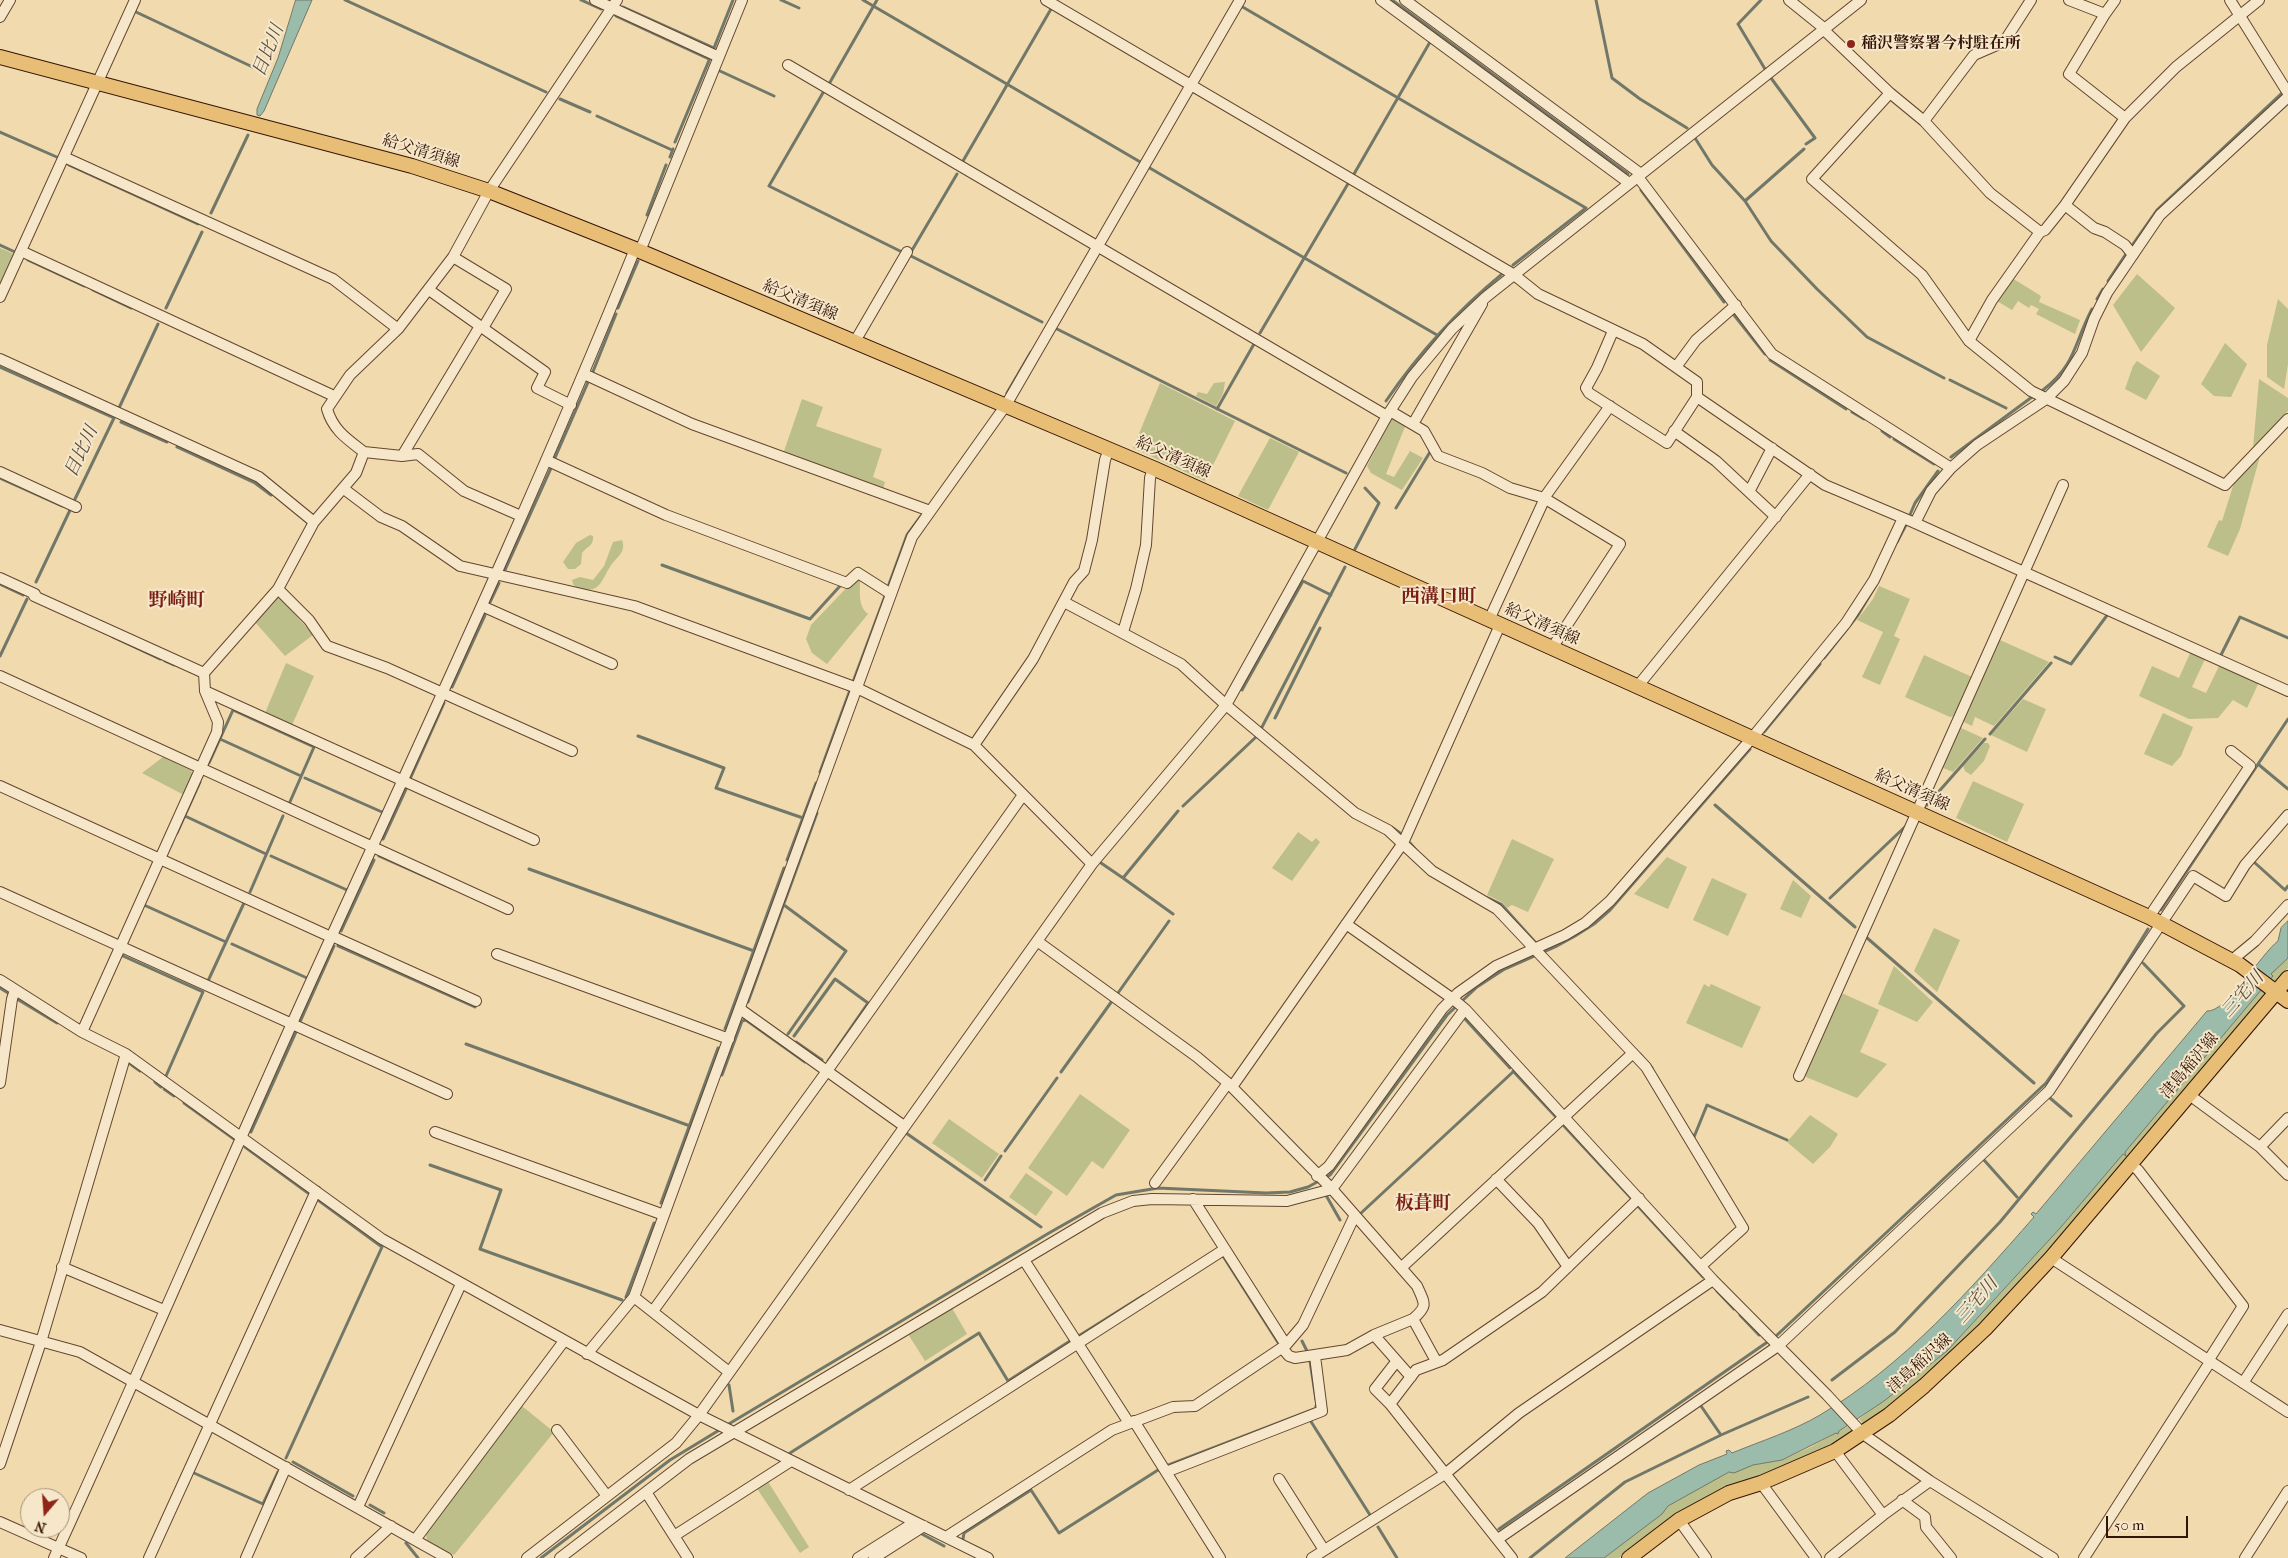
<!DOCTYPE html>
<html>
<head>
<meta charset="utf-8">
<style>
  body { margin:0 }
  #map { position:relative; width:2288px; height:1558px; overflow:hidden; background:#f1daad; font-family:"IM FELL French Canon",serif }
  canvas { display:block }
  .north { position:absolute; left:20px; top:1488px; width:50px; height:50px; box-sizing:border-box; background:#f6e7ca; border:1px solid #a8937c; border-radius:50%; rotate:198deg; font-size:14px; font-weight:700; line-height:20px; text-align:center; color:#341406 }
  .north::after { content:''; display:block; margin:auto; width:18px; height:22px; background:#8f2418; clip-path:polygon(50% 0,100% 100%,50% 72%,0 100%) }
  .scale { position:absolute; left:2106px; top:1516px; width:82px; height:22px; box-sizing:border-box; border:2px solid #341406; border-top:0; padding-left:6px; font-size:15px; line-height:18px; white-space:nowrap; color:#341406; -webkit-text-stroke:4px #f6e7ca; paint-order:stroke }
</style>
</head>
<body>
<div id="map">
<canvas width="2288" height="1558"></canvas>
<div class="north">N</div>
<div class="scale">50 m</div>
</div>
<script>
const ctx = document.querySelector('canvas').getContext('2d');
ctx.lineJoin = 'round';
function fill(path, color) {
  ctx.fillStyle = color;
  ctx.fill(path, 'evenodd');
}
function stroke(path, color, width, dash) {
  ctx.strokeStyle = color;
  ctx.lineWidth = width;
  ctx.lineCap = dash ? 'butt' : 'round';
  ctx.setLineDash(dash || []);
  ctx.stroke(path);
}
function label(font, color, halo, rows, align = 'center') {
  ctx.font = font + ' "IM FELL French Canon","Noto Serif JP",serif';
  ctx.lineWidth = 4;
  ctx.setLineDash([]);
  ctx.textBaseline = 'middle';
  ctx.strokeStyle = halo;
  ctx.fillStyle = color;
  for (const [text, x, y, turn = 0] of rows) {
    ctx.save();
    ctx.translate(x, y);
    ctx.rotate((+turn || 0) * Math.PI / 180);
    ctx.textAlign = isNaN(turn) ? turn : align;
    if (halo) ctx.strokeText(text, 0, 0);
    ctx.fillText(text, 0, 0);
    ctx.restore();
  }
}
fill(new Path2D(`
  M 0,248 L 14,254 L 0,285 Z
  M 2137,274 L 2175,308 L 2141,352 L 2113,305 Z
  M 2012,278 L 2041,296 L 2039,302 L 2080,320 L 2075,334 L 2036,314 L 2039,309 L 2031,305 L 2029,308 L 2018,301 L 2012,310 L 1997,301 Z
  M 2278,299 L 2288,309 L 2288,364 L 2284,389 L 2267,377 L 2267,345 Z
  M 2225,343 L 2247,364 L 2231,397 L 2214,396 L 2201,384 Z
  M 2137,361 L 2160,376 L 2146,400 L 2125,389 L 2133,366 Z
  M 2259,379 L 2288,398 L 2288,411 L 2253,449 Z
  M 1225,382 L 1223,394 L 1216,406 L 1196,396 L 1198,392 L 1207,394 L 1214,383 Z
  M 1160,383 L 1235,421 L 1205,481 L 1133,448 Z
  M 802,399 L 823,407 L 816,426 L 882,449 L 873,477 L 885,482 L 883,490 L 783,454 Z
  M 1395,418 L 1406,424 L 1386,474 L 1394,477 L 1410,451 L 1423,458 L 1402,490 L 1371,473 L 1367,466 L 1391,420 Z
  M 1270,438 L 1299,452 L 1268,510 L 1238,496 Z
  M 2260,456 L 2240,529 L 2228,556 L 2207,547 L 2219,520 L 2222,521 L 2234,483 Z
  M 590,535 L 593,536 C 594,546 587,546 582,553 L 581,564 L 575,569 L 568,569 L 563,562 L 576,543 Z
  M 622,540 C 627,553 615,558 610,567 C 602,579 600,593 583,589 C 578,588 576,588 573,584 L 572,580 L 580,577 L 593,580 L 604,566 L 613,542 Z
  M 854,580 L 860,581 C 860,593 858,606 868,614 L 827,664 L 812,653 L 806,639 L 811,625 Z
  M 1879,586 L 1910,599 L 1894,636 L 1900,639 L 1880,685 L 1862,677 L 1883,632 L 1857,620 L 1873,599 Z
  M 279,596 L 313,635 L 285,656 L 255,622 Z
  M 2000,640 L 2049,662 L 1994,726 L 1975,717 L 1972,726 L 1964,722 L 1962,718 L 1997,641 Z
  M 2191,651 L 2206,657 L 2192,687 L 2206,693 L 2220,664 L 2259,682 L 2247,708 L 2233,700 L 2218,718 L 2189,719 L 2139,696 L 2152,666 L 2179,678 Z
  M 1924,655 L 1972,677 L 1955,716 L 1950,717 L 1905,697 Z
  M 286,663 L 314,676 L 292,725 L 265,713 Z
  M 2023,699 L 2046,709 L 2027,752 L 1991,735 Z
  M 2163,713 L 2193,727 L 2181,756 L 2172,766 L 2144,754 Z
  M 1961,728 L 1983,738 L 1953,772 L 1941,767 L 1957,731 Z
  M 1984,743 L 1988,743 L 1990,746 L 1984,761 L 1971,775 L 1965,771 L 1963,766 Z
  M 163,757 L 191,770 L 193,775 L 184,795 L 142,773 Z
  M 1973,781 L 2024,804 L 2007,842 L 1956,818 Z
  M 1298,832 L 1312,842 L 1316,838 L 1320,842 L 1292,881 L 1272,868 Z
  M 1512,839 L 1554,859 L 1528,912 L 1512,905 L 1507,908 L 1502,902 L 1487,895 Z
  M 1667,857 L 1687,867 L 1668,909 L 1634,894 Z
  M 1712,878 L 1747,894 L 1728,936 L 1693,920 Z
  M 1793,880 L 1811,896 L 1801,918 L 1780,909 Z
  M 1934,928 L 1960,940 L 1937,992 L 1914,971 Z
  M 2288,958 L 2288,968 L 2275,982 L 2271,979 L 2273,976 L 2270,974 Z
  M 1894,966 L 1933,1002 L 1917,1022 L 1878,1004 Z
  M 1704,984 L 1709,987 L 1711,984 L 1761,1007 L 1742,1048 L 1686,1023 Z
  M 2262,989 L 2267,991 C 2207,1063 2147,1134 2087,1206 C 2020,1285 1951,1367 1864,1425 L 1859,1419 L 1947,1351 L 2061,1227 L 2123,1153 L 2127,1154 L 2124,1152 Z
  M 1844,994 L 1879,1010 L 1860,1052 L 1887,1064 L 1857,1098 L 1806,1077 L 1805,1072 L 1839,995 Z
  M 1080,1094 L 1130,1130 L 1103,1169 L 1092,1161 L 1067,1196 L 1028,1168 Z
  M 1810,1115 L 1838,1134 L 1830,1147 L 1813,1164 L 1787,1142 Z
  M 949,1119 L 999,1154 L 982,1178 L 932,1143 Z
  M 1026,1173 L 1053,1192 L 1036,1216 L 1009,1197 Z
  M 952,1308 L 967,1334 L 925,1361 L 908,1334 Z
  M 522,1406 L 554,1432 L 454,1555 L 427,1540 L 426,1534 Z
  M 1850,1425 L 1854,1431 L 1831,1445 L 1760,1478 L 1640,1542 L 1619,1558 L 1604,1558 L 1668,1506 L 1722,1475 L 1753,1465 L 1782,1460 L 1811,1447 Z
  M 767,1480 L 809,1547 L 800,1553 L 756,1487 Z`), '#bcbf89');
const water = new Path2D(`
  M 296,0 L 312,0 L 264,111 L 260,116 L 257,115 L 257,109 L 278,58 Z
  M 2288,921 L 2288,958 L 2271,974 L 2273,976 L 2262,989 L 2125,1152 L 2126,1156 L 2123,1154 L 2061,1227 L 1947,1351 L 1884,1401 L 1839,1431 L 1838,1434 L 1836,1433 L 1782,1460 L 1753,1465 L 1734,1473 L 1729,1472 L 1668,1506 L 1662,1514 L 1604,1558 L 1565,1558 L 1648,1493 L 1699,1465 L 1727,1454 L 1726,1451 L 1729,1450 L 1732,1453 C 1761,1441 1793,1431 1820,1415 C 1904,1365 1970,1290 2034,1217 L 2031,1214 L 2033,1212 L 2036,1214 L 2207,1011 C 2226,1013 2261,954 2278,941 L 2281,928 Z`);
fill(water, '#9bbbab');
stroke(water, '#727869', 1);
stroke(new Path2D(`
  M 345,0 L 546,92
  M 581,0 L 601,9
  M 781,0 L 799,8
  M 863,0 L 1142,163
  M 1392,0 L 1628,174
  M 1596,0 L 1612,78 L 1640,99 L 1687,128
  M 1761,0 L 1738,24 L 1765,69
  M 1241,6 L 1586,208 L 1513,265
  M 623,7 L 714,48 L 733,0
  M 136,12 L 259,70
  M 616,16 L 709,59
  M 720,71 L 774,96
  M 1771,78 L 1815,138 L 1806,144
  M 829,84 L 877,0
  M 824,91 L 769,186 L 902,252
  M 560,99 L 590,112
  M 597,116 L 672,150
  M 0,132 L 59,158
  M 1695,138 L 1712,165 L 1745,201 L 1771,241 L 1817,289 L 1867,337 L 1944,378
  M 675,142 L 710,58
  M 670,157 L 673,149
  M 963,161 L 1051,9
  M 69,165 L 198,224
  M 1148,167 L 1437,335
  M 1354,174 L 1430,42
  M 1641,190 L 1724,302
  M 1745,201 L 1804,149
  M 211,213 L 248,135
  M 647,215 L 666,165
  M 0,245 L 15,252
  M 2131,247 L 2157,210 L 2282,93
  M 911,252 L 957,174
  M 909,255 L 1042,322
  M 28,260 L 84,286
  M 2108,281 L 2126,254
  M 93,290 L 131,308
  M 2097,299 L 2103,289
  M 166,308 L 202,232
  M 618,308 L 638,261
  M 1734,315 L 1765,354
  M 1055,328 L 1346,473
  M 1260,333 L 1349,182
  M 1770,360 L 1846,409
  M 0,367 L 114,418
  M 592,374 L 616,314
  M 1950,380 L 2006,408
  M 2043,390 C 2076,365 2074,343 2092,309
  M 1007,393 L 1031,352
  M 1386,401 C 1419,353 1456,312 1501,275
  M 119,408 L 158,324
  M 1217,409 L 1254,344
  M 1852,412 L 1864,419
  M 121,422 L 167,442
  M 1882,431 L 1890,437
  M 1894,439 L 1934,464
  M 177,447 L 255,483 L 271,495
  M 1951,457 L 2032,397
  M 554,460 L 589,380
  M 0,478 L 62,506
  M 75,499 L 114,418
  M 1396,508 L 1430,452
  M 1909,517 L 1915,503 L 1938,471
  M 1897,542 L 1907,523
  M 1355,549 L 1379,503 L 1365,488
  M 662,565 L 810,619 L 840,586
  M 505,570 L 552,466
  M 36,582 L 71,508
  M 0,584 L 23,595
  M 888,587 L 907,535 L 921,516
  M 490,602 L 499,583
  M 113,637 L 160,659
  M 0,656 L 27,599
  M 2055,657 L 2071,664 L 2108,614
  M 2220,657 L 2240,617 L 2288,638
  M 1824,658 L 1858,615 L 1876,585
  M 165,661 L 174,665
  M 853,682 L 885,596
  M 452,687 L 485,615
  M 1242,690 L 1303,581 L 1331,595
  M 1275,718 L 1320,628
  M 1260,728 L 1261,729 L 1345,567
  M 1764,732 L 1820,664
  M 1990,734 L 2051,663
  M 638,736 L 724,768 L 716,788 L 803,818
  M 220,739 L 301,776
  M 209,763 L 233,710 L 314,747 L 289,804
  M 2258,764 L 2288,789
  M 820,772 L 850,690
  M 305,778 L 382,812
  M 410,779 L 444,703
  M 1715,805 L 1855,927
  M 1927,805 L 1985,739
  M 1183,806 L 1257,736
  M 185,816 L 266,854
  M 1393,828 L 1400,833
  M 177,833 L 200,782
  M 383,839 L 406,789
  M 1410,843 L 1416,850
  M 271,856 L 347,890
  M 379,856 L 451,888
  M 787,860 L 816,783
  M 2254,862 L 2285,890 L 2288,886
  M 1101,863 L 1123,878 L 1178,811
  M 529,869 L 754,951
  M 1123,878 L 1173,914
  M 250,892 L 283,816
  M 1488,898 L 1501,904 L 1535,942
  M 1830,898 L 1908,824
  M 144,905 L 226,942
  M 784,905 L 846,951 L 788,1034
  M 2161,910 L 2288,719
  M 341,931 L 374,860
  M 1866,937 L 2034,1083
  M 232,944 L 307,978
  M 338,946 L 475,1007
  M 123,956 L 203,992 L 166,1076
  M 208,981 L 244,903
  M 0,988 L 8,993
  M 1118,993 L 1169,921
  M 17,999 L 57,1023
  M 748,1002 L 817,813
  M 1465,1019 L 1510,1068
  M 300,1022 L 334,946
  M 725,1029 L 784,868
  M 794,1036 L 835,979 L 868,1003 L 828,1061
  M 796,1042 L 822,1060
  M 466,1044 L 690,1126
  M 1640,1054 L 1652,1068
  M 129,1063 L 140,1071
  M 1513,1071 L 1555,1116
  M 1061,1072 L 1112,1001
  M 722,1075 L 742,1021 L 746,1020 L 805,1062
  M 155,1082 L 161,1087
  M 164,1089 L 174,1096
  M 2050,1098 L 2071,1116
  M 184,1103 L 234,1139
  M 1564,1126 L 1631,1198
  M 251,1132 L 296,1032
  M 906,1133 L 1041,1227
  M 1693,1135 L 1694,1137 L 1707,1105 L 1787,1140
  M 245,1147 L 308,1193
  M 1005,1151 L 1057,1078
  M 1984,1160 L 2017,1197
  M 430,1165 L 501,1190 L 480,1249 L 622,1300
  M 985,1180 L 1001,1156
  M 1327,1197 L 1340,1220
  M 661,1203 L 718,1048
  M 1637,1205 L 1703,1277
  M 1360,1214 L 1514,1071
  M 1223,1256 L 1279,1344
  M 1717,1291 L 1734,1309
  M 626,1297 L 654,1223
  M 1740,1315 L 1759,1335
  M 1077,1337 L 1144,1295
  M 1302,1341 L 1308,1353
  M 1310,1361 L 1316,1400
  M 1832,1380 L 1895,1332 L 2000,1222 L 2157,1033 L 2184,1006 L 2143,963
  M 729,1385 L 733,1411
  M 1701,1406 L 1721,1435 L 1808,1397
  M 1310,1420 L 1370,1515
  M 727,1425 L 1049,1233 L 1116,1195 L 1158,1188 L 1266,1193 L 1290,1192 L 1308,1187 L 1330,1175 L 1447,1015 L 1477,987 L 1503,970 L 1555,947 L 1575,936 L 1594,924 L 1610,910 L 1750,749
  M 790,1453 L 979,1333 L 1008,1381 L 1070,1341
  M 286,1458 L 382,1247 L 318,1200
  M 293,1462 L 353,1496
  M 1166,1466 L 1317,1408 L 1316,1406
  M 194,1473 L 263,1504 L 278,1472
  M 370,1505 L 384,1513
  M 1378,1527 L 1397,1558
  M 1499,1529 L 1776,1336 L 2046,1083 L 2110,990 L 2148,929
  M 920,1533 L 944,1546
  M 963,1539 L 964,1533 L 1031,1490 L 1059,1533 L 1158,1470
  M 406,1543 L 418,1558
  M 541,1558 L 670,1460 L 721,1429
  M 1530,1558 L 1625,1482 L 1721,1435`), '#727869', 3);
const minor = new Path2D(`
  M 595,0 L 719,57
  M 1046,0 L 1513,274 L 1538,294 L 1643,344 L 1697,382 L 1697,397 L 1825,485 L 1915,523 L 2288,691
  M 1381,0 L 1629,183
  M 1405,0 L 1641,174
  M 1789,0 L 1825,29
  M 2069,0 L 2105,14 L 2069,74 L 2125,118 L 2176,67 L 2259,0
  M 2230,0 L 2288,93
  M 2105,14 L 2115,0
  M 0,17 L 10,0
  M 1824,30 L 1890,93 L 1924,121 L 1990,193 L 2040,232 L 2045,230 L 2065,205 L 2094,228 L 2105,232 L 2125,245 L 2133,255
  M 788,65 L 1387,416
  M 1890,93 L 1812,179 L 1922,275 L 1969,341 L 2031,391 L 2225,485 L 2288,419
  M 1924,121 L 1974,55 L 2004,42 L 2031,0
  M 64,157 L 333,279 L 398,329
  M 1638,177 L 1772,354 L 1951,468
  M 2065,205 L 2125,118
  M 21,251 L 334,396
  M 640,251 L 742,0
  M 453,257 L 506,289 L 483,328
  M 429,290 L 545,372 L 537,388 L 571,405
  M 0,297 L 135,0
  M 1613,331 L 1597,368 L 1586,388 L 1589,393 L 1667,443 L 1697,397
  M 1969,341 L 1992,300 L 2040,232
  M 854,343 L 907,252
  M 0,359 L 259,477 L 314,522
  M 1676,367 L 1696,340 L 1736,305
  M 584,374 L 692,424 L 930,511
  M 1390,411 L 1424,431 L 1438,456 L 1482,473 L 1510,488 L 1544,498 L 1620,544 L 1552,648
  M 1413,424 L 1482,304
  M 1674,431 L 1716,461 L 1776,517
  M 364,452 L 402,456 L 418,454 L 464,491 L 521,516
  M 402,456 L 480,326
  M 546,460 L 666,515 L 847,583 L 858,573 L 891,594
  M 0,472 L 76,507
  M 344,489 L 381,517 L 402,526 L 460,566 L 634,606 L 857,688 L 974,745 L 1092,864
  M 1749,492 L 1772,448
  M 1544,498 L 1610,406
  M 1915,523 L 1931,491 L 1951,468 L 1977,445 L 2046,399 L 2064,381 L 2082,353 L 2094,319 L 2107,293 L 2160,215 L 2288,97
  M 0,578 L 35,594
  M 278,589 L 309,620 L 327,646 L 387,668 L 572,751
  M 34,596 L 204,673
  M 1064,602 L 1181,664 L 1226,705 L 1355,813 L 1388,830 L 1432,871 L 1497,909 L 1646,1067 L 1743,1228 L 1701,1266
  M 482,606 L 612,664
  M 1489,620 L 1545,498
  M 1123,632 L 1136,589 L 1146,545 L 1150,478 L 1153,468
  M 0,676 L 508,909
  M 1637,687 L 1810,474
  M 205,691 L 534,840
  M 974,745 L 1033,659 L 1074,582 L 1084,571 L 1092,540 L 1105,460 L 1109,449
  M 0,786 L 331,937
  M 0,892 L 447,1094
  M 2149,917 L 2250,766 L 2231,751
  M 1346,924 L 1453,999 L 1465,1009 L 1713,1280 L 1827,1395 L 1863,1434 L 1930,1481 L 2053,1558
  M 332,936 L 476,1001
  M 1037,941 L 1197,1057 L 1228,1083 L 1332,1189 L 1417,1286 C 1425,1304 1428,1306 1413,1319 L 1436,1361
  M 497,954 L 729,1039
  M 2232,960 L 2255,941 L 2288,905
  M 0,980 L 82,1032 L 126,1054 L 382,1239 L 699,1415 L 988,1558
  M 740,1009 L 904,1126
  M 82,1032 L 217,732 L 218,722 L 205,691 L 204,673 L 278,589 L 314,522 L 356,473 L 364,452 C 347,439 333,430 327,409 L 350,375 L 398,329 L 453,257 L 489,191 L 617,0
  M 1799,1076 L 2063,485
  M 0,1083 L 12,999 L 15,990
  M 1232,1087 L 1403,843 L 1500,625
  M 2188,1094 L 2260,1147 L 2288,1175
  M 435,1132 L 664,1215
  M 2260,1147 L 2288,1118
  M 2131,1164 L 2138,1170 L 2243,1306 L 2208,1361
  M 1317,1176 L 1329,1166 L 1442,1009 L 1458,993 L 1496,966 L 1565,935 L 1585,923 L 1610,901 L 1752,738 L 1846,623 L 1874,580 L 1903,518
  M 1496,1179 L 1538,1223 L 1568,1267
  M 1155,1183 L 1228,1083
  M 1193,1199 L 1286,1345
  M 2051,1258 L 2288,1412
  M 1024,1260 L 1129,1423
  M 62,1267 L 164,1310
  M 1402,1267 L 1633,1053
  M 634,1297 L 729,1372
  M 653,1311 L 827,1071 L 1023,795
  M 0,1330 L 80,1352 L 447,1558
  M 1374,1335 L 1411,1377
  M 1282,1348 L 1289,1356 L 1295,1358 L 1347,1350 L 1374,1335 L 1413,1319
  M 587,1354 L 634,1297 L 912,537 L 1006,405 L 1240,0
  M 1396,1362 L 1375,1389 L 1390,1404 L 1512,1558
  M 2243,1383 L 2288,1314
  M 1390,1404 L 1416,1370 L 1443,1360 L 1542,1292 L 1639,1198
  M 1134,1421 L 1220,1558
  M 557,1430 L 607,1496
  M 1835,1451 L 1883,1515
  M 0,1464 L 41,1342 L 126,1054
  M 1166,1472 L 1322,1411 L 1315,1356
  M 1279,1479 L 1324,1550
  M 1761,1483 L 1816,1558
  M 849,1490 L 1225,1249
  M 646,1492 L 688,1558
  M 1902,1500 L 1925,1517 L 1926,1527 L 1951,1558
  M 358,1507 L 461,1284
  M 1679,1520 L 1706,1558
  M 0,1522 L 81,1558
  M 674,1536 L 791,1461
  M 946,1537 L 1112,1430 L 1173,1407 L 1195,1406 L 1286,1345 L 1303,1325 L 1355,1215
  M 1498,1539 L 1778,1346 L 2049,1091 L 2193,876 L 2226,896 L 2245,865 L 2288,815
  M 415,1540 L 564,1341
  M 54,1558 C 139,1373 219,1185 303,999 C 416,750 532,503 635,249
  M 149,1558 L 316,1191
  M 246,1558 L 286,1467
  M 356,1558 L 391,1526
  M 527,1558 L 676,1443 L 699,1415 L 1092,864 L 1226,705 L 1387,416 L 1412,377 L 1452,329 L 1486,297 L 1861,0
  M 560,1558 L 689,1459 L 1102,1213 L 1133,1201 L 1152,1199 L 1287,1201 L 1332,1189 L 1465,1009
  M 858,1558 L 915,1522
  M 874,1558 L 924,1526
  M 1312,1558 L 1445,1474 L 1519,1413 L 1713,1280
  M 1830,1558 L 1883,1515 L 1930,1481
  M 2084,1558 L 2210,1362
  M 2245,1558 L 2288,1491`);
const major = new Path2D(`
  M 0,57 L 412,166 L 489,191 L 635,249 L 1153,468 L 2149,917 L 2240,965 L 2288,1001
  M 1629,1558 L 1679,1520 L 1729,1493 L 1761,1483 L 1835,1451 L 1889,1415 L 1924,1386 L 1985,1329 L 2051,1258 L 2288,978`);
stroke(minor, '#634630', 12);
stroke(major, '#341406', 16);
stroke(minor, '#f6e7ca', 10);
stroke(major, '#e8bd76', 14);
for (const [x, y, r, color] of [
  [1851,44,5,"#8f2418"]
]) {
  const dot = new Path2D();
  dot.arc(x, y, r, 0, 2 * Math.PI);
  ctx.fillStyle = color;
  ctx.fill(dot);
  stroke(dot, '#f6e7ca', 2);
}
label('bold 16px', '#341406', '#f6e7ca', [
  ["稲沢警察署今村駐在所",1861,44]
], 'left');
label('16px', '#341406', '#f6e7ca', [
  ["給父清須線",421,152,17],
  ["給父清須線",800,301,23],
  ["給父清須線",1173,458,24],
  ["給父清須線",1542,625,24],
  ["給父清須線",1912,791,24],
  ["津島稲沢線",2190,1066,-50],
  ["津島稲沢線",1920,1364,-42]
]);
label('italic 18px', '#584e40', '#f6e7ca', [
  ["目比川",269,51,-68],
  ["目比川",82,452,-65],
  ["三宅川",2243,995,-49],
  ["三宅川",1977,1301,-49]
]);
label('bold 19px', '#7a1f14', '#f6e7ca', [
  ["西溝口町",1439,597],
  ["野崎町",177,601],
  ["板葺町",1423,1204]
]);
</script>
</body>
</html>
